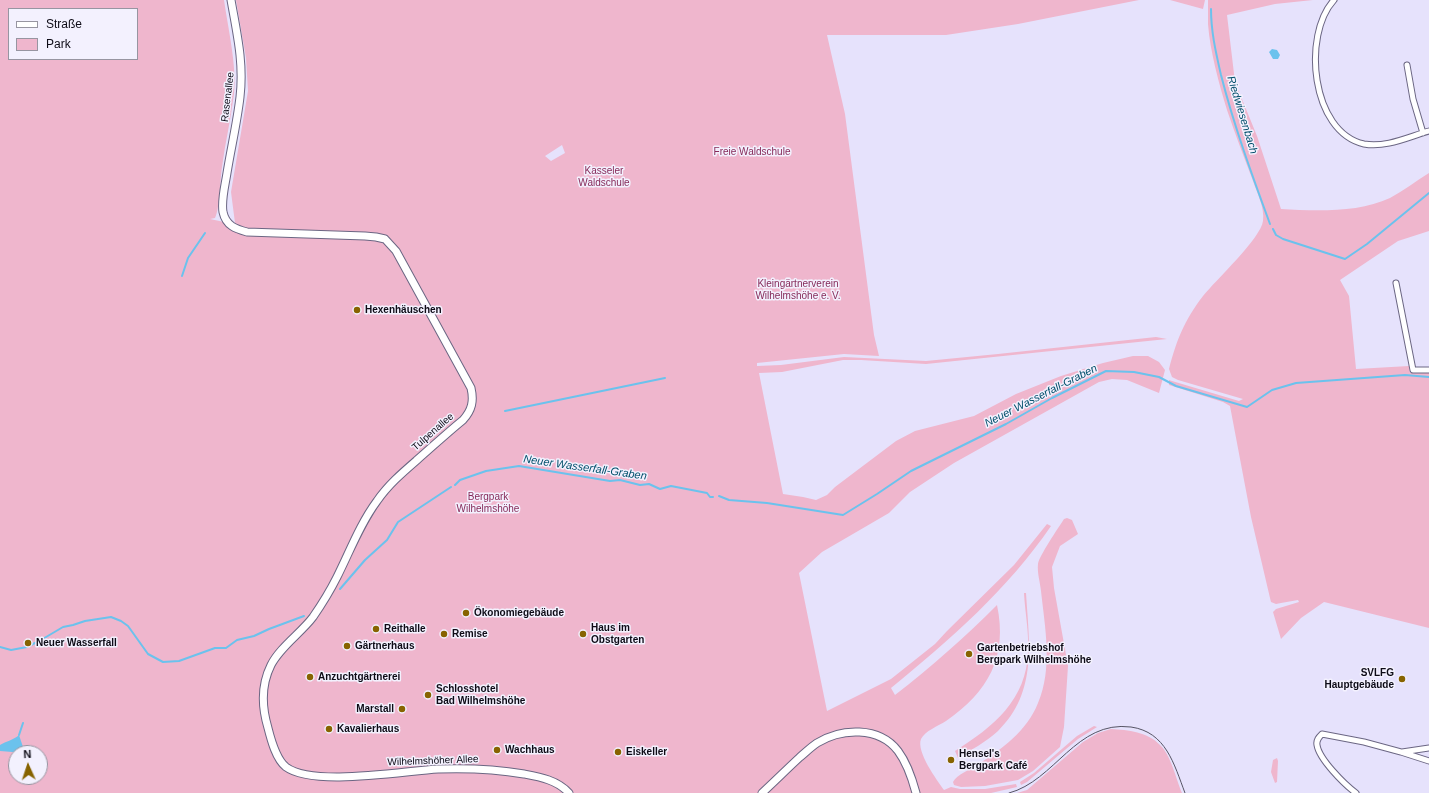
<!DOCTYPE html>
<html>
<head>
<meta charset="utf-8">
<style>
  body { margin:0 }
  #map { position:relative; width:1429px; height:793px; overflow:hidden; background:#e6e2fc; font-family:Helvetica,sans-serif }
  canvas { display:block }
  .legend { position:absolute; left:8px; top:8px; width:130px; height:52px; box-sizing:border-box; background:#f3f1fe; border:1px solid #9795a1; margin:0; padding:5px 7px; list-style:none; font-size:12px; color:#0d0b16 }
  .legend li { display:flex; align-items:center; gap:8px; height:20px }
  .legend b { width:20px; border:1px solid #9795a1 }
  .north { position:absolute; left:8px; top:745px; width:40px; height:40px; box-sizing:border-box; background:#f3f1fe; border:1px solid #9795a1; border-radius:50%; rotate:357deg; font-size:11px; font-weight:700; line-height:16px; text-align:center; color:#0d0b16 }
  .north::after { content:''; display:block; margin:auto; width:14px; height:18px; background:#876300; clip-path:polygon(50% 0,100% 100%,50% 72%,0 100%) }
</style>
</head>
<body>
<div id="map">
<canvas width="1429" height="793"></canvas>
<ul class="legend">
<li><b style="height:5px;background:#fff"></b>Straße</li>
<li><b style="height:11px;background:#efb6cd"></b>Park</li>
</ul>
<div class="north">N</div>
</div>
<script>
const ctx = document.querySelector('canvas').getContext('2d');
ctx.lineJoin = 'round';
function fill(path, color) {
  ctx.fillStyle = color;
  ctx.fill(path, 'evenodd');
}
function stroke(path, color, width, dash) {
  ctx.strokeStyle = color;
  ctx.lineWidth = width;
  ctx.lineCap = dash ? 'butt' : 'round';
  ctx.setLineDash(dash || []);
  ctx.stroke(path);
}
function label(font, color, halo, rows, align = 'center') {
  ctx.font = font + ' Helvetica,sans-serif';
  ctx.lineWidth = 3;
  ctx.setLineDash([]);
  ctx.textBaseline = 'middle';
  ctx.strokeStyle = halo;
  ctx.fillStyle = color;
  for (const [text, x, y, turn = 0] of rows) {
    ctx.save();
    ctx.translate(x, y);
    ctx.rotate((+turn || 0) * Math.PI / 180);
    ctx.textAlign = isNaN(turn) ? turn : align;
    if (halo) ctx.strokeText(text, 0, 0);
    ctx.fillText(text, 0, 0);
    ctx.restore();
  }
}
fill(new Path2D(`
  M 0,0 L 224,0 C 228,28 237,66 234,94 C 231,119 225,143 222,167 C 220,180 220,208 215,218 L 210,219 L 238,225 L 235,223 L 231,192 L 248,91 L 246,58 L 236,0 L 1139,0 L 1018,24 L 946,35 L 827,35 L 845,114 L 874,335 L 879,356 L 844,354 L 757,363 L 757,366 L 781,365 L 844,357 L 926,361 L 998,354 L 1156,337 L 1167,339 L 926,364 L 861,360 L 843,360 L 782,372 L 759,373 L 783,494 L 803,497 L 816,500 L 827,495 L 835,487 L 896,441 L 915,431 L 974,416 L 1016,394 L 1061,376 L 1103,363 L 1133,356 L 1148,356 L 1159,362 L 1165,370 L 1159,393 L 1127,380 L 1112,379 L 1099,382 L 954,463 L 910,492 L 889,513 L 822,552 L 799,573 L 827,711 L 891,679 L 935,644 L 947,631 L 1014,565 L 1047,524 L 1051,526 C 1008,589 950,640 891,688 L 895,695 C 931,667 965,637 997,605 C 1008,657 988,692 946,721 C 938,726 925,731 921,739 C 916,752 937,780 944,790 L 951,787 L 960,789 L 985,789 L 1016,784 L 1017,787 L 991,793 L 0,793 ZM 9,9 L 137,9 L 137,59 L 9,59 ZM 562,145 L 565,153 L 551,161 L 545,156 ZM 16,753 L 40,753 L 40,777 L 16,777 Z
  M 1170,0 L 1205,0 L 1203,9 Z
  M 1208,0 L 1313,0 L 1275,4 L 1227,15 L 1235,82 L 1257,136 L 1281,209 C 1315,211 1358,213 1390,198 C 1403,191 1416,181 1429,173 L 1429,231 L 1398,241 L 1340,280 L 1349,296 L 1356,369 L 1409,366 L 1410,373 L 1429,373 L 1429,628 L 1324,602 L 1301,618 L 1281,639 L 1273,612 L 1276,609 L 1299,602 L 1298,600 L 1281,603 L 1276,604 L 1271,602 L 1270,598 L 1251,517 L 1230,406 L 1223,402 L 1169,385 L 1169,380 L 1172,381 L 1239,401 L 1243,399 L 1178,380 L 1172,377 L 1169,369 C 1177,339 1184,321 1203,296 C 1216,280 1261,238 1263,221 C 1265,208 1257,193 1253,181 C 1244,157 1235,134 1227,110 C 1219,84 1210,51 1208,24 C 1208,16 1208,8 1208,0 Z
  M 1067,518 L 1072,520 L 1078,534 L 1060,546 L 1052,567 L 1054,588 L 1068,666 L 1064,727 L 1060,747 L 1033,771 L 1018,780 L 985,786 L 961,787 L 954,785 L 953,782 C 957,774 970,770 977,765 C 1002,749 1027,731 1038,703 C 1053,668 1045,628 1041,591 C 1040,582 1037,572 1038,564 C 1039,556 1059,527 1064,519 Z
  M 1024,593 L 1026,593 C 1029,642 1038,692 998,731 C 986,742 971,750 958,758 L 955,751 C 993,727 1027,700 1028,651 C 1029,632 1025,612 1024,593 Z
  M 1094,726 L 1097,727 L 1078,739 L 1027,782 L 1021,785 L 1020,782 L 1034,773 L 1077,736 Z
  M 1111,729 C 1128,730 1148,732 1160,745 C 1171,755 1176,779 1182,793 L 1017,793 L 1027,790 L 1083,742 L 1098,733 Z
  M 1277,758 L 1278,761 L 1277,782 L 1275,783 L 1271,772 L 1273,760 Z`), '#efb6cd');
fill(new Path2D(`
  M 1272,49 L 1277,50 L 1280,55 L 1278,59 L 1273,59 L 1269,52 Z
  M 19,735 L 25,753 L 0,751 L 0,745 C 6,741 14,740 19,735 Z`), '#6bc2ed');
stroke(new Path2D(`
  M 1211,9 C 1211,32 1216,53 1221,75 C 1234,126 1252,175 1270,224
  M 1273,229 L 1276,235 L 1283,239 L 1345,259 L 1367,244 L 1429,193
  M 182,276 L 188,258 L 205,233
  M 505,411 L 665,378
  M 455,485 L 460,480 L 486,471 L 519,466 L 610,481 L 620,480 L 640,485 L 649,484 L 660,489 L 671,486 L 707,493 L 710,497 L 713,497
  M 719,496 L 729,500 L 767,503 L 843,515 L 877,494 L 911,471 L 1006,424 L 1052,398 L 1106,371 L 1134,372 L 1159,377 L 1176,386 L 1247,407 L 1272,390 L 1296,383 L 1405,375 L 1429,377
  M 340,589 L 365,560 L 387,540 L 398,522 L 451,487
  M 0,647 L 11,650 L 27,647 L 41,640 L 63,627 L 73,625 L 85,621 L 111,617 L 121,621 L 128,626 L 148,654 L 163,662 L 179,661 L 215,648 L 226,648 L 237,640 L 254,636 L 269,629 L 304,616
  M 19,735 L 23,723`), '#6bc2ed', 2);
const street = new Path2D(`
  M 1334,0 C 1302,35 1311,132 1364,144 C 1386,148 1408,137 1429,131
  M 1407,65 L 1413,99 L 1423,133
  M 1396,283 L 1413,370 L 1429,370
  M 1402,752 L 1429,748
  M 1356,793 C 1344,784 1319,759 1317,745 C 1316,740 1319,737 1322,734 L 1364,742 L 1401,752 L 1429,761`);
const secondary = new Path2D(`
  M 231,0 C 237,34 244,63 240,97 C 237,123 231,148 227,173 C 225,186 221,200 223,212 C 226,226 236,229 247,232 L 365,236 L 376,237 L 385,239 L 396,251 L 471,388 C 474,401 472,410 463,420 C 447,433 432,447 417,460 C 402,473 388,485 377,501 C 360,524 350,551 337,577 C 330,591 322,604 313,617 C 301,633 280,647 271,665 C 261,685 262,708 268,728 C 271,740 276,759 286,767 C 313,787 403,771 438,769 C 467,768 495,769 524,774 C 540,777 557,780 569,793
  M 762,793 C 775,781 787,769 800,757 C 806,752 811,747 817,743 C 841,728 879,726 898,751 C 907,763 912,778 916,793`);
stroke(street, '#6b6683', 7);
stroke(secondary, '#6b6683', 9);
stroke(street, '#fff', 5);
stroke(secondary, '#fff', 7);
stroke(new Path2D(`
  M 1009,793 C 1055,781 1076,720 1131,727 C 1166,732 1174,764 1185,793`), '#565464', 1);
for (const [x, y, r, color] of [
  [357,310,4,"#876300"],
  [466,613,4,"#876300"],
  [376,629,4,"#876300"],
  [444,634,4,"#876300"],
  [583,634,4,"#876300"],
  [28,643,4,"#876300"],
  [347,646,4,"#876300"],
  [969,654,4,"#876300"],
  [310,677,4,"#876300"],
  [1402,679,4,"#876300"],
  [428,695,4,"#876300"],
  [402,709,4,"#876300"],
  [329,729,4,"#876300"],
  [497,750,4,"#876300"],
  [618,752,4,"#876300"],
  [951,760,4,"#876300"]
]) {
  const dot = new Path2D();
  dot.arc(x, y, r, 0, 2 * Math.PI);
  ctx.fillStyle = color;
  ctx.fill(dot);
  stroke(dot, '#f3f1fe', 1.5);
}
label('10px', '#0d0b16', '#f3f1fe', [
  ["Rasenallee",228,97,-83],
  ["Tulpenallee",433,432,-41],
  ["Wilhelmshöher Allee",433,761,-2]
]);
label('10px', '#862a59', '#f3f1fe', [
  ["Freie Waldschule",752,152],
  ["Kasseler",604,171],
  ["Waldschule",604,183],
  ["Kleingärtnerverein",798,284],
  ["Wilhelmshöhe e. V.",798,296],
  ["Bergpark",488,497],
  ["Wilhelmshöhe",488,509]
]);
label('bold 10px', '#0d0b16', '#f3f1fe', [
  ["Hexenhäuschen",365,310],
  ["Ökonomiegebäude",474,613],
  ["Haus im",591,628],
  ["Obstgarten",591,640],
  ["Reithalle",384,629],
  ["Remise",452,634],
  ["Neuer Wasserfall",36,643],
  ["Gärtnerhaus",355,646],
  ["Gartenbetriebshof",977,648],
  ["Bergpark Wilhelmshöhe",977,660],
  ["SVLFG",1394,673,"right"],
  ["Hauptgebäude",1394,685,"right"],
  ["Anzuchtgärtnerei",318,677],
  ["Schlosshotel",436,689],
  ["Bad Wilhelmshöhe",436,701],
  ["Marstall",394,709,"right"],
  ["Kavalierhaus",337,729],
  ["Wachhaus",505,750],
  ["Eiskeller",626,752],
  ["Hensel's",959,754],
  ["Bergpark Café",959,766]
], 'left');
label('italic 11px', '#024f6b', '#f3f1fe', [
  ["Riedwiesenbach",1242,115,73],
  ["Neuer Wasserfall-Graben",1041,396,-27],
  ["Neuer Wasserfall-Graben",585,468,8]
]);
</script>
</body>
</html>
